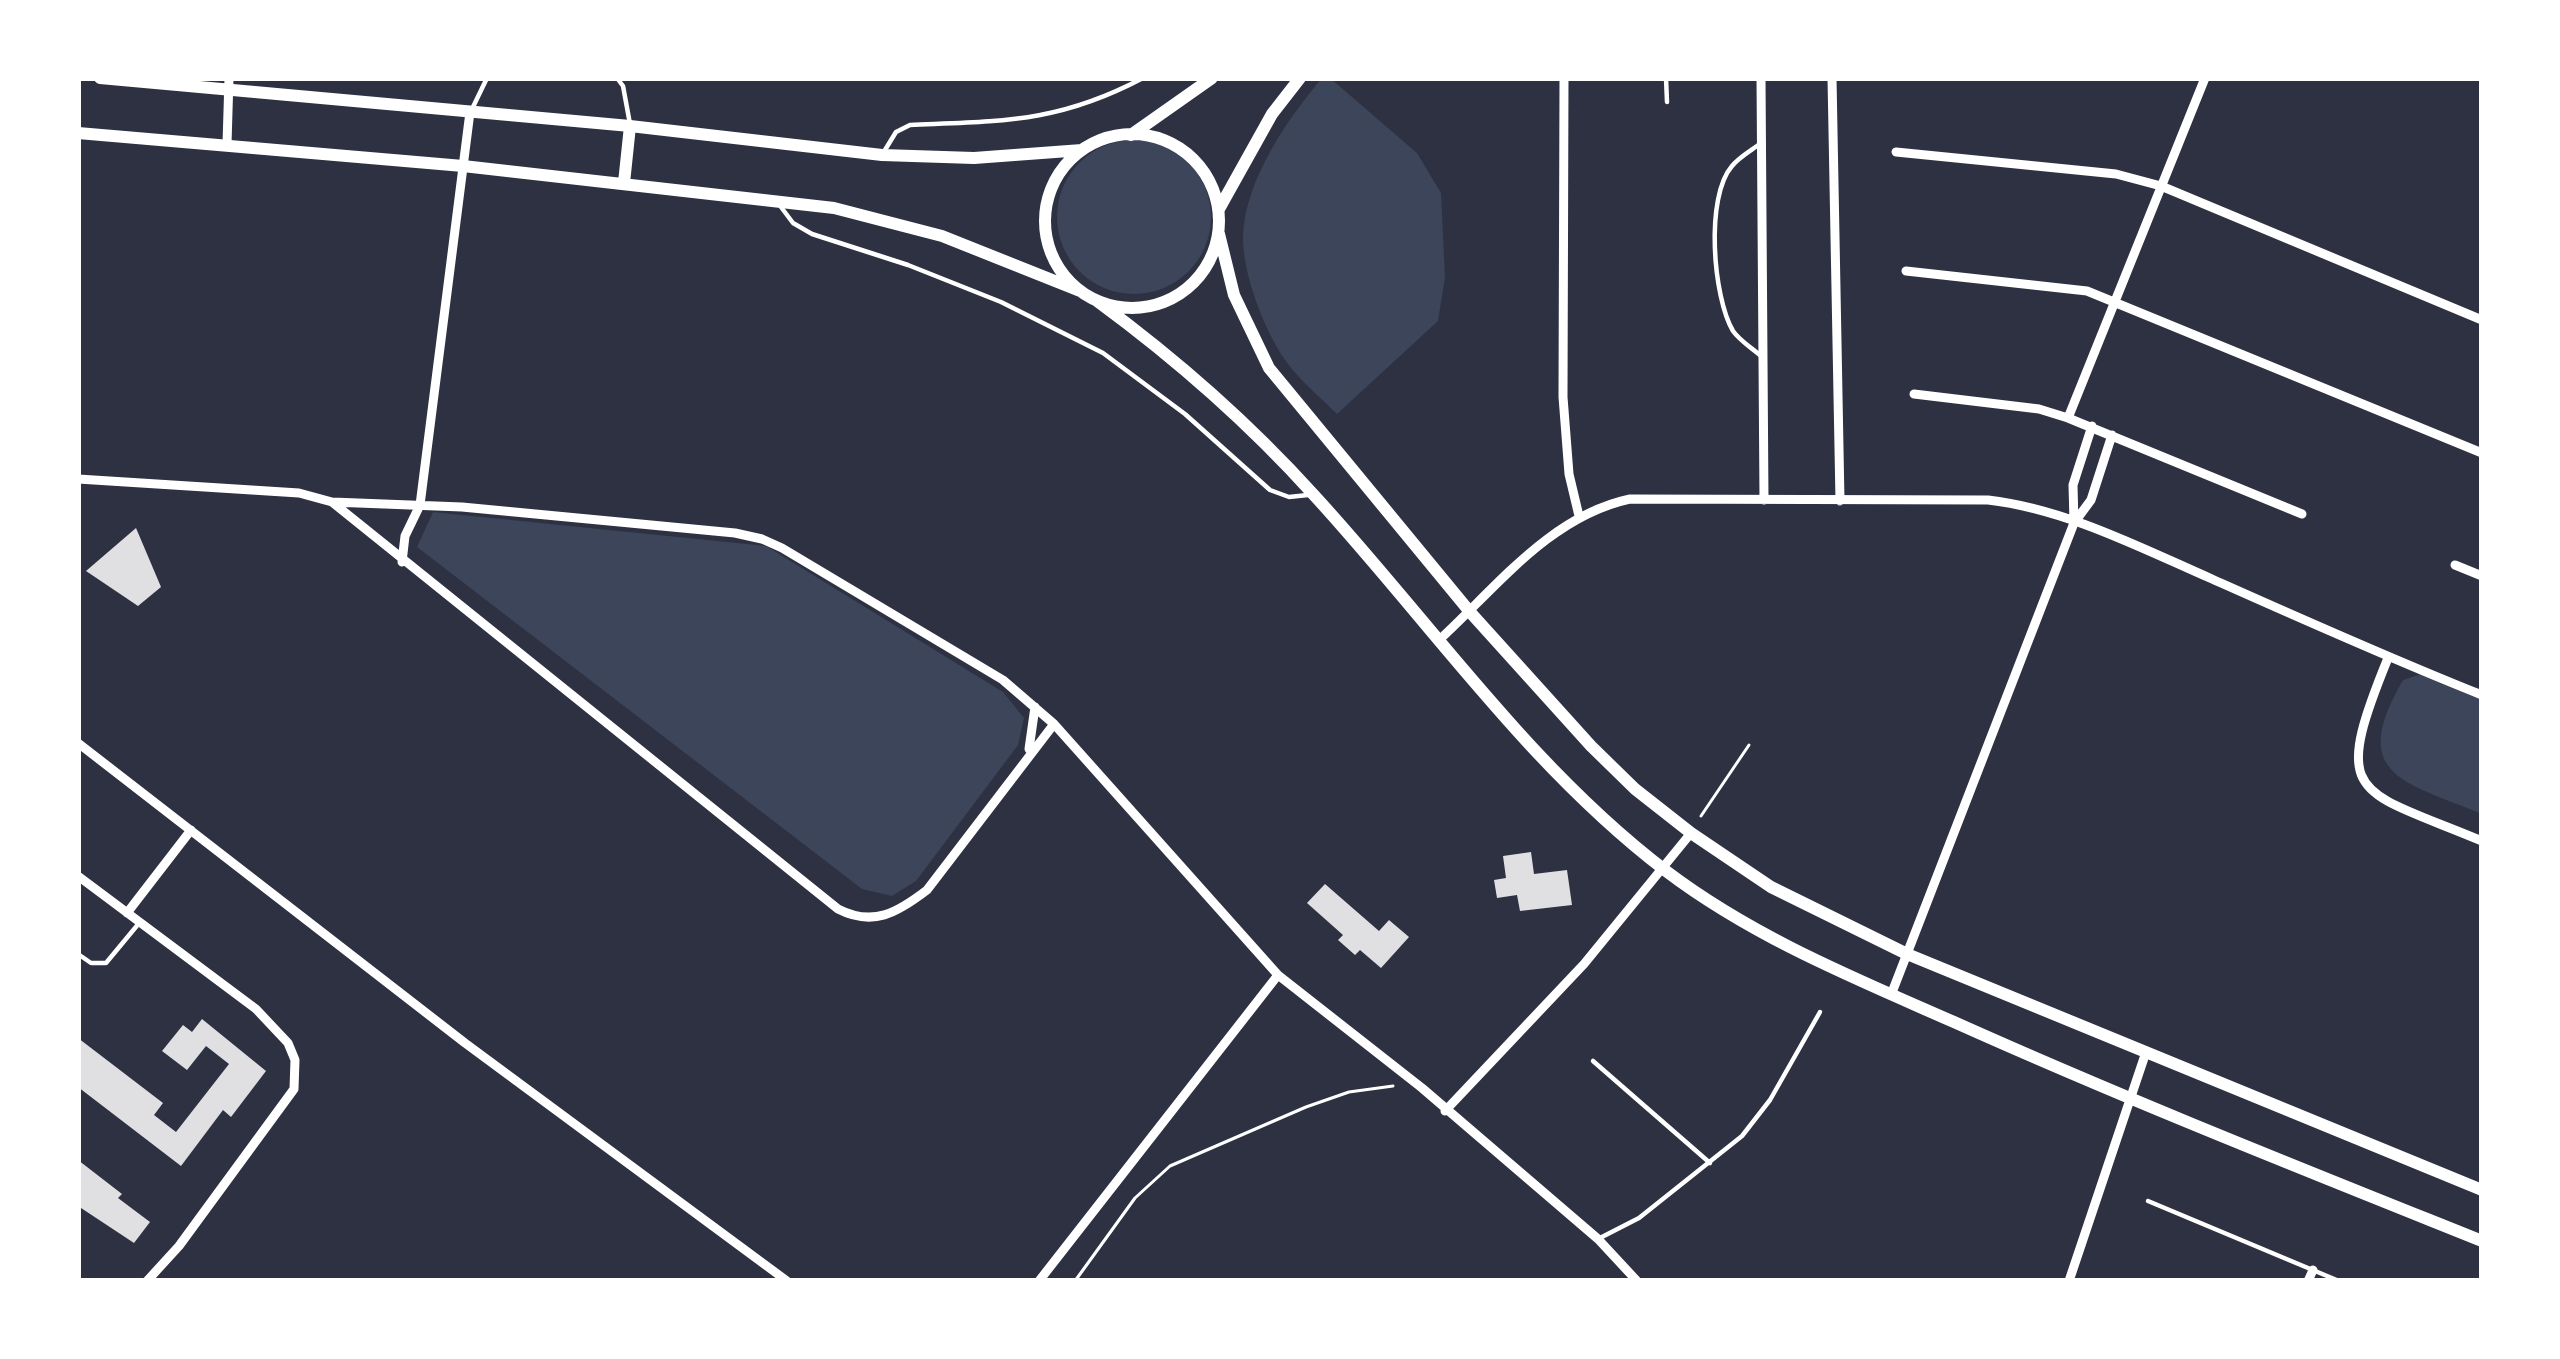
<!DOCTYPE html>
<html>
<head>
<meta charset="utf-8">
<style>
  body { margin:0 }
  #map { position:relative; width:2560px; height:1359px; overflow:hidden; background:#2d3142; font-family:Arial,sans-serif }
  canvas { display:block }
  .frame { position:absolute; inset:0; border:81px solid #fff; pointer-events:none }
</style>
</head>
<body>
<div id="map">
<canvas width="2560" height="1359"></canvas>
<div class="frame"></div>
</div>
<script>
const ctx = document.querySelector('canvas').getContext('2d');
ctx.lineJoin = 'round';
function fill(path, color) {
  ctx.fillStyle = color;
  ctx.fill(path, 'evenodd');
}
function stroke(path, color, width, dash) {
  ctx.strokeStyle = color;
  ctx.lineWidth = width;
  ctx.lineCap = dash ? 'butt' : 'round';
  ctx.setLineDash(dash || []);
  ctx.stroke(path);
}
fill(new Path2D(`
  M 1322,78 L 1330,78 L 1417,153 L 1441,193 L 1445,277 L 1438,321 L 1337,414 C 1320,397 1298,379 1285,360 C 1264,330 1242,272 1243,236 C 1245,180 1288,118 1322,78 Z
  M1057 217a77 77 0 1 1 154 0a77 77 0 1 1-154 0Z
  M 433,512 L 766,546 L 1003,692 L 1024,718 L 1018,745 L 916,881 L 892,896 L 862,889 L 417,547 Z
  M 2430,671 L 2482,694 L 2482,814 C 2405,782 2347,776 2403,680 Z`), '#3c4559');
fill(new Path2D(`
  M 136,528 L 161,587 L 138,606 L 86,571 Z
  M 1531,852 L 1534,874 L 1567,870 L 1572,905 L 1520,911 L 1517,895 L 1497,898 L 1494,880 L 1506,878 L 1503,856 Z
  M 1325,884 L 1379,931 L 1389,920 L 1409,937 L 1381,968 L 1360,950 L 1355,955 L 1338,940 L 1343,935 L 1307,903 Z
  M 202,1019 L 266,1071 L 231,1117 L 223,1110 L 181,1166 L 78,1087 L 78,1038 L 163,1103 L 154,1115 L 176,1132 L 229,1064 L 206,1046 L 187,1070 L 162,1051 L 183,1025 L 192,1032 Z
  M 78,1160 L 122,1194 L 118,1198 L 150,1222 L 134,1243 L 78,1206 Z`), '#e0e0e3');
stroke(new Path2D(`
  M 1701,816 L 1749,745
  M 1075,1281 L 1135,1198 L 1170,1166 L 1306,1107 L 1349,1092 L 1393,1086`), '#fff', 3);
stroke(new Path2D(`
  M 617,78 L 623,86 L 630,124
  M 1666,78 L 1667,102
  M 473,107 L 487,78
  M 885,150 L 896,132 L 910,125 C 1002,121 1058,123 1143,78
  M 781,207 L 793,223 L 812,234 L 908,265 L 1001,302 L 1103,353 L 1185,414 L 1270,490 L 1289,497 L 1308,495
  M 1761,356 C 1752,348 1740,341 1733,331 C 1713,297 1705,197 1732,166 C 1739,157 1752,150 1761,143
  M 78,954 L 91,963 L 106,963 L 140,922
  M 1593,1061 L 1710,1163
  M 2148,1201 L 2339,1281
  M 1598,1239 L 1639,1218 L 1742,1136 L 1770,1100 L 1820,1012`), '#fff', 4.5);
stroke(new Path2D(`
  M 1564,78 L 1563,397 L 1569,474 L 1579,516
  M 1761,78 L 1764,500
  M 1832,78 L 1840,501
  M 227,144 L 229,78
  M 1896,152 L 2116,174 L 2161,186 L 2482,320
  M 1906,271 L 2087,291 L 2482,453
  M 1914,394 L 2039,409 L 2068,418 L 2302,514
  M 2068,418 L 2205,78
  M 78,479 L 299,493 L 332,502 L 462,507 L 735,533 L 762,539 L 782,548 L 1003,680 L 1054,724 L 1278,975 L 1422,1088 L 1598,1239 L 1637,1281
  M 332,502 L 838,909 C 873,927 897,913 927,890 L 1054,724
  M 2074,523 L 2073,485 L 2092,426
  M 402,562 L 405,536 L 420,505 L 470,112
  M 2455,565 L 2482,576
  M 1438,641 C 1496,588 1550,516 1630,499 L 1988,500 C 2066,509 2141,548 2212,579 C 2302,619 2391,659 2482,695
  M 2388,658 C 2330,800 2355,788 2482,841
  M 78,743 L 465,1043 L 787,1281
  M 1029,749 L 1035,707
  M 78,876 L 256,1009 L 288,1043 L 295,1060 L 294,1089 L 179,1246 L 147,1281
  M 127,913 L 191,830
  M 1891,995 L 2074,523 L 2091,500 L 2112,435
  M 1445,1111 L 1584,964 L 1691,833
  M 1039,1281 L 1278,975
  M 2069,1281 L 2145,1055
  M 2308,1281 L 2313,1270`), '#fff', 9);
stroke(new Path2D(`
  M 100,78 L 630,126 L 882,155 L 974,158 L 1082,150
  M 78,133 L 463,166 L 834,208 L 942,236 L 1080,291
  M1045 221a87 87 0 1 1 174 0a87 87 0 1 1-174 0Z
  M 1131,135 L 1212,78
  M 624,183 L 630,126
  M 1219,209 L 1272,114 L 1300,78
  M 1219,234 L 1234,295 L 1269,368 L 1470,612 L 1591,746 L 1635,789 L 1691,833 L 1771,887 L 1907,954 L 2482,1190
  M 1097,301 C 1176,359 1247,421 1313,494 C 1429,620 1528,766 1666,871 C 1753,937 1854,978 1954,1022 C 2128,1100 2305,1170 2482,1241`), '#fff', 12);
</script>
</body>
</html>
